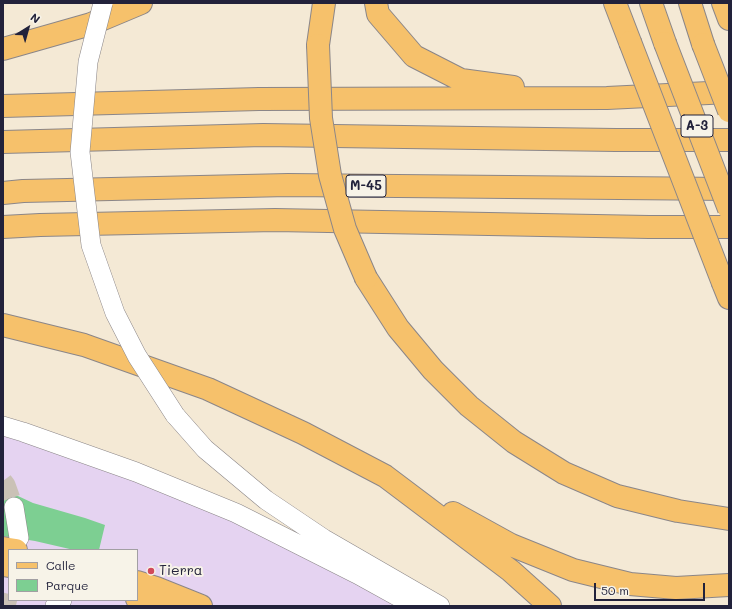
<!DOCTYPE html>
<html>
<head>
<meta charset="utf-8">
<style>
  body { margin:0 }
  #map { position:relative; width:732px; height:609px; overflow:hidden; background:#f4e9d5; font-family:Mali,sans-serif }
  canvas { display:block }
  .frame { position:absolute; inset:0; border:4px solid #22223b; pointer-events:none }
  .legend { position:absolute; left:8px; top:549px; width:130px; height:52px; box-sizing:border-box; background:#f7f3e8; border:1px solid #a29fa3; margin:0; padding:5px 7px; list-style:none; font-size:12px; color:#22223b }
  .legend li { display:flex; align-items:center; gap:8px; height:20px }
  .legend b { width:20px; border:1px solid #a29fa3 }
  .north { position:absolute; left:8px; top:8px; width:40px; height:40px; -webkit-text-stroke:3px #f7f3e8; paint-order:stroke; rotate:37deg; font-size:11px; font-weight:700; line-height:16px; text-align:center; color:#22223b }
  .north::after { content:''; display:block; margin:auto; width:14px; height:18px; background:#22223b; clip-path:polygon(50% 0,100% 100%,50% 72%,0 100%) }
  .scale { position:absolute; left:594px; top:583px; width:111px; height:18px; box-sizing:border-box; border:2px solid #22223b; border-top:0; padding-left:5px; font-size:12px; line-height:14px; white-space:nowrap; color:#22223b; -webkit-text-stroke:3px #f7f3e8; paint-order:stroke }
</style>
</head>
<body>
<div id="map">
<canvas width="732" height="609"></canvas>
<div class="frame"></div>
<ul class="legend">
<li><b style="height:5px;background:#f6c16b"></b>Calle</li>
<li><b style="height:11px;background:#7dcf92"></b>Parque</li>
</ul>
<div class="north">N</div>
<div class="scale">50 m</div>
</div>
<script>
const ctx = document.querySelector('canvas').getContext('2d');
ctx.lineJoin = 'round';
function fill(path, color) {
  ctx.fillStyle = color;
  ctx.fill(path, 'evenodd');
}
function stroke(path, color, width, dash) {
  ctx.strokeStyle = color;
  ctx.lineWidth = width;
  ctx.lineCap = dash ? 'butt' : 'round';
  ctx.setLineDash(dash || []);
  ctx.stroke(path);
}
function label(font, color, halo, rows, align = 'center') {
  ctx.font = font + ' Mali,sans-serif';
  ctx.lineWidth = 4;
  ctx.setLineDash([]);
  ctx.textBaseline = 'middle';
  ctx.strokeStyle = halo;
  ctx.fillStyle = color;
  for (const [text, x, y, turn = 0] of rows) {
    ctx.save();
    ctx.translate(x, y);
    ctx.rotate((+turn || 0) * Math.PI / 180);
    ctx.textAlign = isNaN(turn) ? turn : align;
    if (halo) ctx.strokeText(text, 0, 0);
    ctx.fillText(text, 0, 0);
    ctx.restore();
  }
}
fill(new Path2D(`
  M 3,426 L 136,472 L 415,606 L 3,606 ZM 9,550 L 137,550 L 137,600 L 9,600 Z`), '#e5d3f1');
fill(new Path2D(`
  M 3,493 L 18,496 L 33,503 L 85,518 L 105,525 L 99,550 L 74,550 L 35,541 L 3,536 Z`), '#7dcf92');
stroke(new Path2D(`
  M 3,481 L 6,485 L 14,507
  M 6,606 L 9,594`), '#cac1b6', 19, [19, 10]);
const minor = new Path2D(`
  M 175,415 L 205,449 L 266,500 L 324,539 L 440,606
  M 3,426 L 23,432 L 136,472 L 236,513 L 357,574 L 415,606
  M 14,507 L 19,538
  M 55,606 L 62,600`);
const major = new Path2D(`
  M 723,3 L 729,19
  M 3,548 L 16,550
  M 3,565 L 9,566
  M 137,582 L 156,588 L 201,606
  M 137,599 L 158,606`);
const highway = new Path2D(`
  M 376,3 L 378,14 L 414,56 L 461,80 L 513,87
  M 615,3 L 630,42
  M 651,3 L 665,43
  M 690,3 L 703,44
  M 318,45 L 324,3
  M 3,49 L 91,24 L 141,3
  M 3,106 L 259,99 L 607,98 L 729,92
  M 3,142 L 263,135 L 616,140 L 729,140
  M 3,193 L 23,191 L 288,185 L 729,189
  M 3,227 L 40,225 L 275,220 L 649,227 L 729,227
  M 366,278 L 398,328 L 433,370 L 469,406 L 514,442 L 564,473 L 617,496 L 678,511 L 729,519
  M 723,283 L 729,298
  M 3,325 L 84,345 L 208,389 L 303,433 L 385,476 L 511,571 L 550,606
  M 453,513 L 511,545 L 573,570 L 630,584 L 676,588 L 729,585`);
stroke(minor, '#8b8688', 20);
stroke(major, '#8b8688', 24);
stroke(highway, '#8b8688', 24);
stroke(minor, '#fff', 19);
stroke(major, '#f6c16b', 22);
stroke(highway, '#f6c16b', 22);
const minorBridge = new Path2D(`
  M 103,3 L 88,62 L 80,152 L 91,245 L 115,313 L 137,356 L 175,415`);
const highwayBridge = new Path2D(`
  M 630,42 L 723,283
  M 665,43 L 729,209
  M 703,44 L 729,111
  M 318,45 L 321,118 L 330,175 L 345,229 L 366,278`);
stroke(minorBridge, '#8b8688', 20, []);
stroke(highwayBridge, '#8b8688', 24, []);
stroke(minorBridge, '#fff', 19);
stroke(highwayBridge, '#f6c16b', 22);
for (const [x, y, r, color] of [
  [151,571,4,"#d1495b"]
]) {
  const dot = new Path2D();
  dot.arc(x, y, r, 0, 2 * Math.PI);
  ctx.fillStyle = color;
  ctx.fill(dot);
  stroke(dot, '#f7f3e8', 1.5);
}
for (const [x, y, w] of [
  [697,126,32],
  [366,186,40]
]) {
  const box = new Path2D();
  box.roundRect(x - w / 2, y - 11, w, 22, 3);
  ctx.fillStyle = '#f7f3e8';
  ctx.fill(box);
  stroke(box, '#22223b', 1);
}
label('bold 13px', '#22223b', null, [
  ["A-3",697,126],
  ["M-45",366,186]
]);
label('14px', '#22223b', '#f7f3e8', [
  ["Tierra",159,571]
], 'left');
</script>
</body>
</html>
